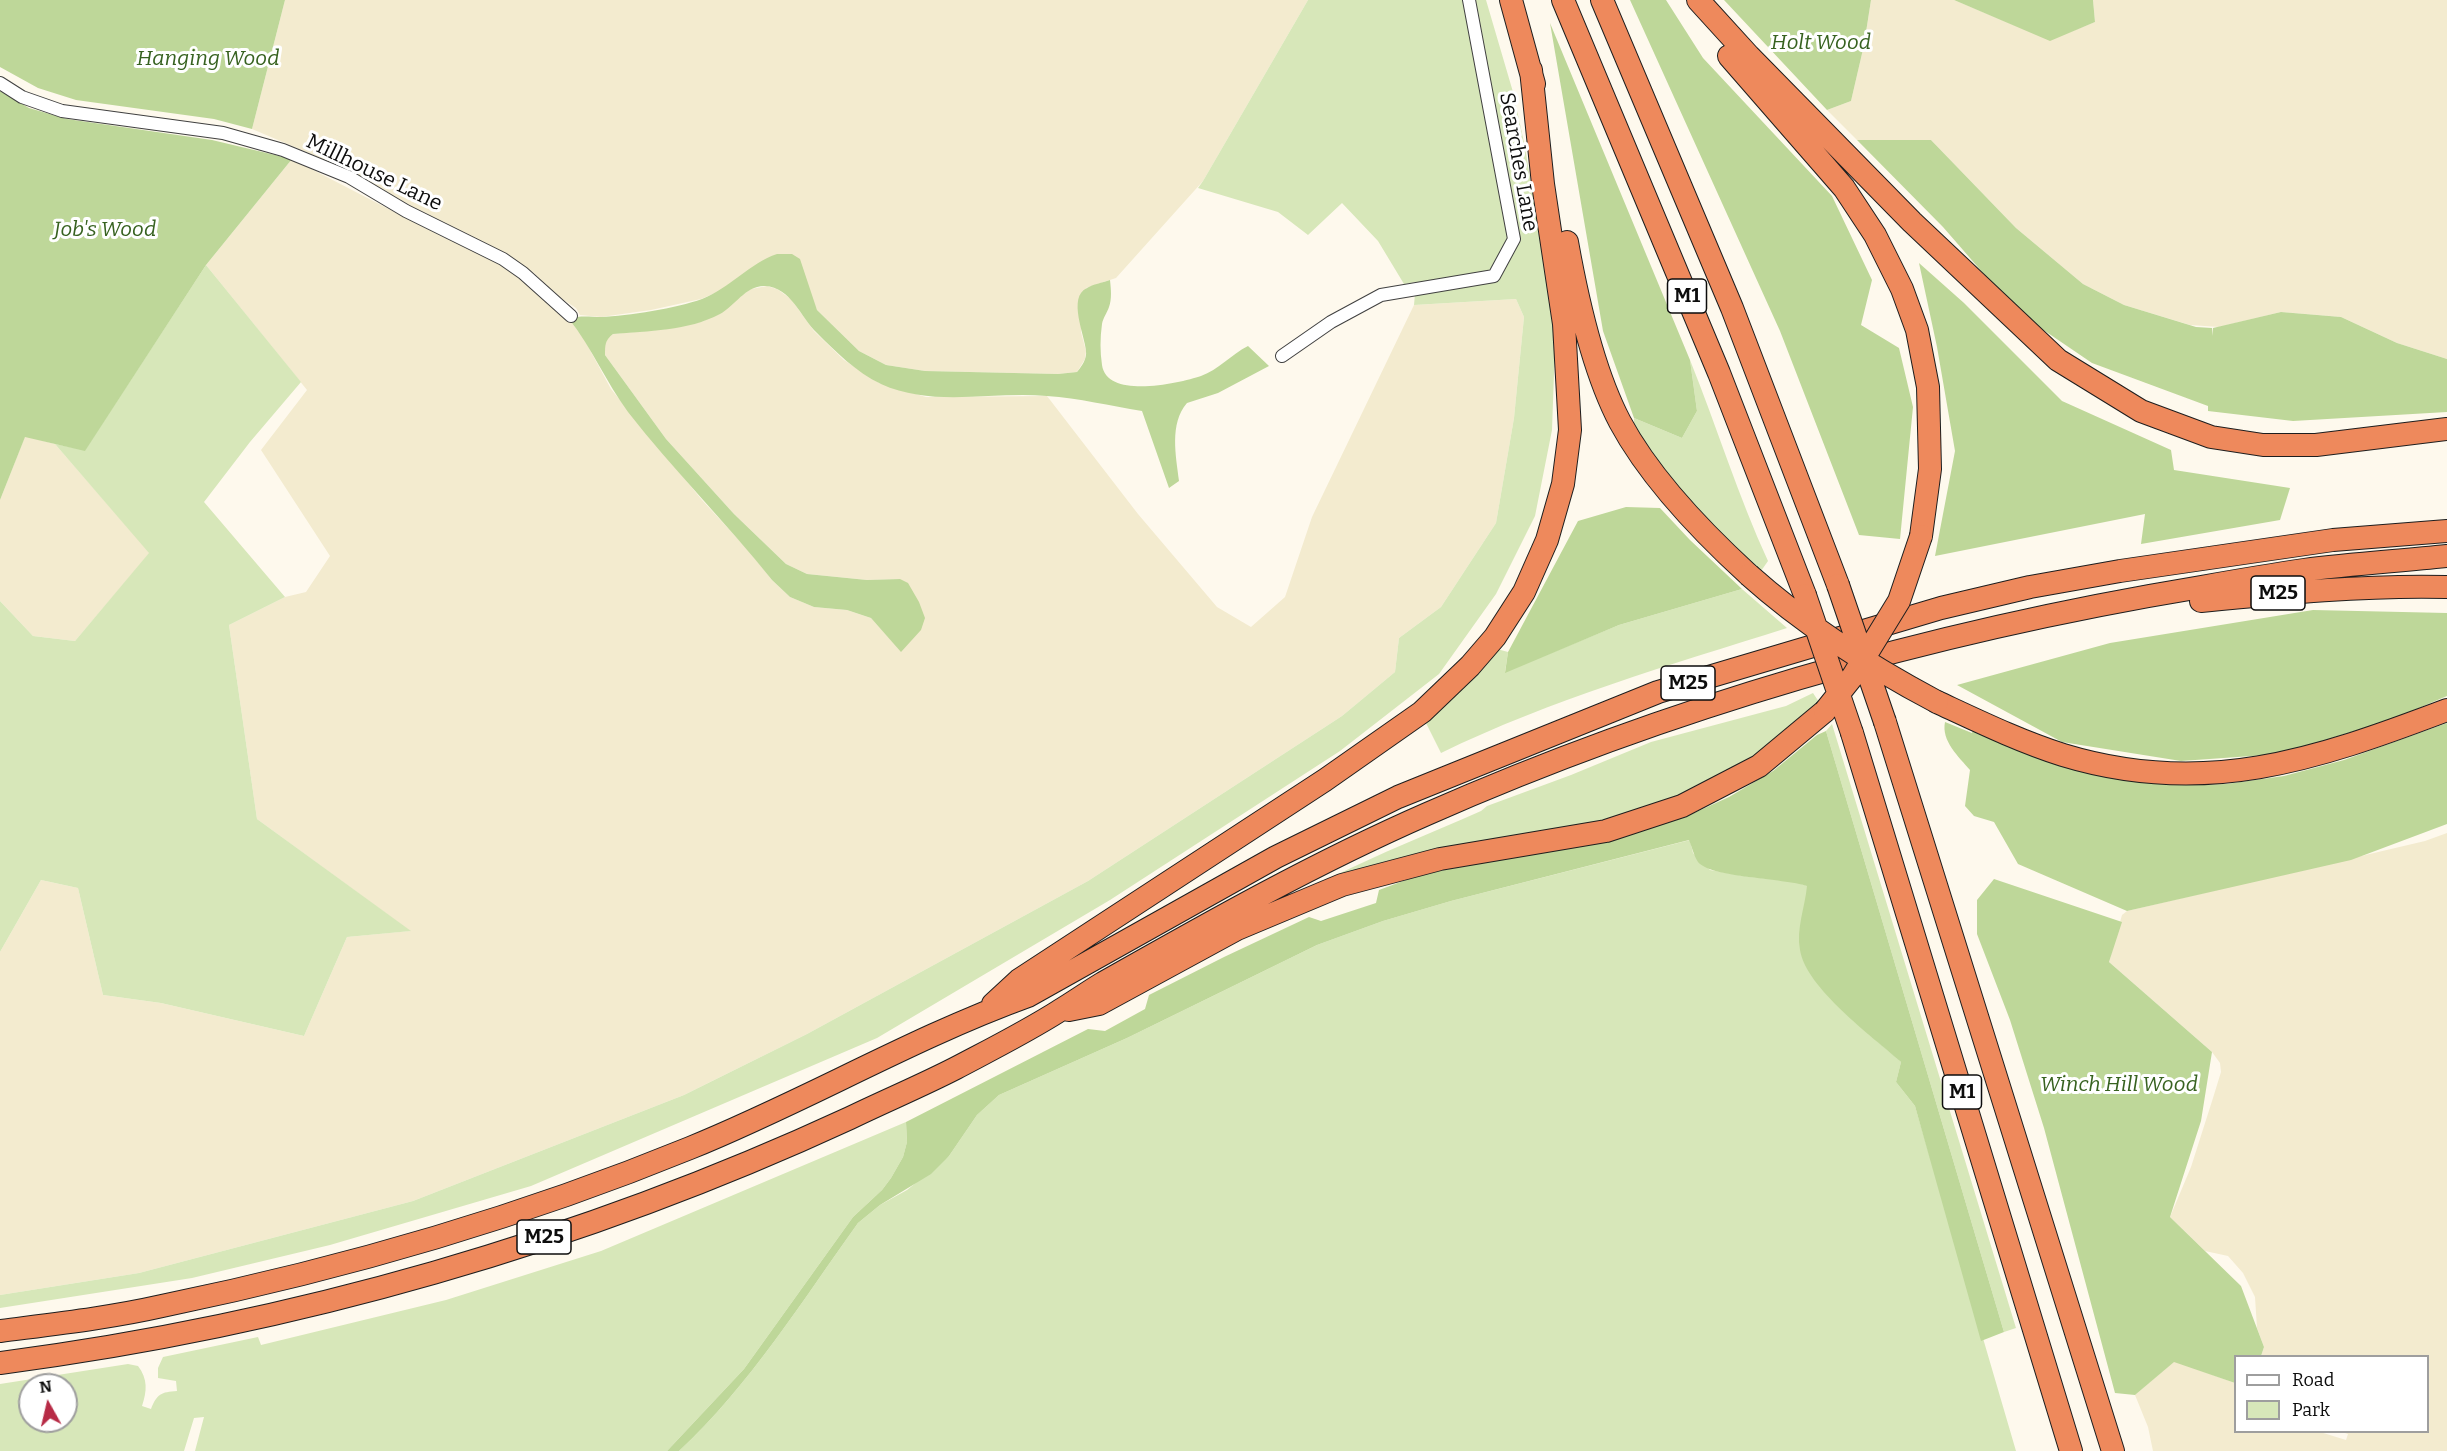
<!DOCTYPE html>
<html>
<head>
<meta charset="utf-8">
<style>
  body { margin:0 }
  #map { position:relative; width:2447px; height:1451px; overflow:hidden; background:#fef9ed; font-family:Bitter,serif }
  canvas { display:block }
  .legend { position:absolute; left:2234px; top:1355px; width:195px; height:78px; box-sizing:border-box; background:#fff; border:2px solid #9e9e9e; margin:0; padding:8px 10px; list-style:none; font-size:18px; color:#0d0d0d }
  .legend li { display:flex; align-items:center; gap:12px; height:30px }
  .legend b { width:30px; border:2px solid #9e9e9e }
  .north { position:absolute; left:18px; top:1373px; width:60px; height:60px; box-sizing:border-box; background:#fff; border:2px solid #9e9e9e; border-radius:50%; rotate:352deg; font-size:16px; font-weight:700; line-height:24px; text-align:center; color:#0d0d0d }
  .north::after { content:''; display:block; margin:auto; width:21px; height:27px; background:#b72b46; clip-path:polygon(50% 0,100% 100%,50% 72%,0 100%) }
</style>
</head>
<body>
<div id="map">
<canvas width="2447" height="1451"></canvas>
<ul class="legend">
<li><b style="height:8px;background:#fff"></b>Road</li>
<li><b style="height:16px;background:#d7e7b9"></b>Park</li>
</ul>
<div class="north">N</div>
</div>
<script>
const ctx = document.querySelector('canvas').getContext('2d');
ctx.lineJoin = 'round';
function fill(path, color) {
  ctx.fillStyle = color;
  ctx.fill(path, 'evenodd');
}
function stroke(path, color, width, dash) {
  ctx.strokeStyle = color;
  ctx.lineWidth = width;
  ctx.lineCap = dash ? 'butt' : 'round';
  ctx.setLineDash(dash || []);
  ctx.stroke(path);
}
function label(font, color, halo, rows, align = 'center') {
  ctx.font = font + ' Bitter,serif';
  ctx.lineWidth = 6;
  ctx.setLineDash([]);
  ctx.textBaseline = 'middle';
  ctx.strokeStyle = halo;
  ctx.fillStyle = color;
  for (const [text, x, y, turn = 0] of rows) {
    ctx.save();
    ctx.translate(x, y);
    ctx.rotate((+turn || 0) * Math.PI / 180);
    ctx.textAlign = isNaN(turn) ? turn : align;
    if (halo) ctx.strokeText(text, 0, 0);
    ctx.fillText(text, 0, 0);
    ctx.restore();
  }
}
fill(new Path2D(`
  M 285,0 L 1308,0 L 1203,181 L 1116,278 L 1086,288 L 1081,332 L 1086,351 L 1085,359 L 1077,372 L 1058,374 L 925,371 L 886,365 L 859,351 L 817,310 L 810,294 L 758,264 L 725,289 L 701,299 L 651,310 L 601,317 L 580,315 L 576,308 L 556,295 L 534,273 L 508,255 L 404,203 L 354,172 L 252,129 Z
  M 1871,0 L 1954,0 L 2050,40 L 2095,22 L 2093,0 L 2447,0 L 2447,359 L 2397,343 L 2341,317 L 2281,312 L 2219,327 L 2190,325 L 2124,305 L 2083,284 L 2016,228 L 1931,140 L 1857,140 L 1827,110 L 1851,101 L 1864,45 Z
  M 292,159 L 439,235 L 494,260 L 518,276 L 569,319 L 583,337 L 611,389 L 702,500 L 749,551 L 772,580 L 790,597 L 814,607 L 847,610 L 871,618 L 901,651 L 900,579 L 867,580 L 807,574 L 786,564 L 734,514 L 666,439 L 605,355 L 605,344 L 608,338 L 613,334 L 666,329 L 704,321 L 751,289 L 767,286 L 777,289 L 791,299 L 814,331 L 844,360 L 879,383 L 926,397 L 1047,396 L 1138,514 L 1217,607 L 1251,627 L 1285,597 L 1312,517 L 1414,305 L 1516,299 L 1524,317 L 1514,418 L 1496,523 L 1441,607 L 1399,638 L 1395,672 L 1342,716 L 1088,881 L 807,1034 L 684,1095 L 413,1201 L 139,1273 L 0,1295 L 0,952 L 41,880 L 78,888 L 103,995 L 161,1003 L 304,1036 L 347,937 L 410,931 L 257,819 L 229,625 L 285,597 L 306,592 L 330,556 L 261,450 L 307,390 L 206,265 Z
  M 25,436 L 55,444 L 150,553 L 75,641 L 33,636 L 0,601 L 0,500 Z
  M 2447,833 L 2447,1451 L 2153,1451 L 2148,1427 L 2135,1395 L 2174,1361 L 2235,1383 L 2236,1432 L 2320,1432 L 2346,1440 L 2348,1434 L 2342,1432 L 2428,1432 L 2428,1356 L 2261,1356 L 2264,1347 L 2257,1328 L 2255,1297 L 2243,1273 L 2228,1256 L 2205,1251 L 2170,1217 L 2191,1167 L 2213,1098 L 2221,1072 L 2220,1063 L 2212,1052 L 2109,962 L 2122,915 L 2127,911 L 2425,841 Z`), '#f3ebcf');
fill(new Path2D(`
  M 1308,0 L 1486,0 L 1513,92 L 1525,147 L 1548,291 L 1555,345 L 1552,430 L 1535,516 L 1496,594 L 1439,674 L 1340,751 L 1110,900 L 877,1038 L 531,1186 L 330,1245 L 192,1278 L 0,1308 L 0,1295 L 139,1273 L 413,1201 L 684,1095 L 807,1034 L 1088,881 L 1342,716 L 1395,672 L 1399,638 L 1441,607 L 1496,523 L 1514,418 L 1524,317 L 1516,299 L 1414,305 L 1416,282 L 1404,284 L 1378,241 L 1342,203 L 1308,235 L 1278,212 L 1198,188 L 1203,181 Z
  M 206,265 L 301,382 L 250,442 L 204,502 L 285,597 L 229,625 L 257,819 L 411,931 L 347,937 L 304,1036 L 161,1003 L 103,995 L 78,888 L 41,880 L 0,952 L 0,601 L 33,636 L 75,641 L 149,553 L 55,444 L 85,450 Z
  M 1690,360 C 1717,427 1738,496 1768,561 L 1761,571 L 1710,523 L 1669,478 L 1634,426 L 1634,418 L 1682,438 L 1697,411 Z
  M 1742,589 L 1787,628 C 1670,665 1552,699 1441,753 L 1425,721 L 1497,649 L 1508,652 L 1505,672 L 1619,625 Z
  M 1813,693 L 1819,702 L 1749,761 L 1704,787 L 1607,820 L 1395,859 L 1332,877 C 1381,853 1431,833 1481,811 L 1487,806 L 1571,775 L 1651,742 L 1786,706 Z
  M 1832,724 L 2016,1328 L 2004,1332 L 1826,731 Z
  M 1690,840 L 1693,853 L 1710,870 L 1750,877 L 1792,881 L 1808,886 L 1806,903 L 1843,1011 L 1901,1062 L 1896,1082 L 1915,1106 L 2016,1451 L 679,1451 C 750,1385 802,1301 858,1223 L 880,1205 L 907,1190 L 949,1156 L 977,1115 L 999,1095 L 1127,1038 L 1317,945 L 1383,921 L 1451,901 Z
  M 906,1122 L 907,1142 L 903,1157 L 891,1178 L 882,1190 L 853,1217 L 744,1369 L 667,1451 L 195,1451 L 204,1417 L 194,1418 L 184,1451 L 0,1451 L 0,1384 L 128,1364 L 138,1366 C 148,1379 147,1391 142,1406 L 151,1409 C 157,1394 161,1392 177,1391 L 176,1381 L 158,1378 L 158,1368 L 163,1357 L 258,1337 L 261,1345 L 446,1300 L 601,1251 ZM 30,1385 L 66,1385 L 66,1421 L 30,1421 Z`), '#d7e7b9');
fill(new Path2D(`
  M 0,0 L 285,0 L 252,129 L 214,119 L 76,100 L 38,88 L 0,67 Z
  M 1630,0 L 1666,0 L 1703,58 L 1832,196 L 1872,280 L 1861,325 L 1899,348 L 1913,407 L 1900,539 L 1859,535 L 1780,331 Z
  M 1724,0 L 1871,0 L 1864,45 L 1851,101 L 1827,110 Z
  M 1954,0 L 2093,0 L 2095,22 L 2050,41 Z
  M 1550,23 L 1690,360 L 1697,411 L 1682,438 L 1634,418 L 1603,331 Z
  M 0,91 L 29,108 L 67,119 L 212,140 L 292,159 L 206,265 L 85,451 L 25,437 L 0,500 Z
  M 1857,140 L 1931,140 L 2016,228 L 2083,284 L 2124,305 L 2196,327 L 2212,328 L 2212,336 L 2213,328 L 2281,312 L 2341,317 L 2397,343 L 2447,359 L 2447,412 L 2293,421 L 2208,411 L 2208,406 L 2092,363 L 2017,312 L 1943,227 Z
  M 777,254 L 792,254 L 800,259 L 817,310 L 859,351 L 886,365 L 925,371 L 1058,374 L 1077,372 C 1082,366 1087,359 1086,351 C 1085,336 1067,297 1087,288 C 1093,284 1102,283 1110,280 C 1111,289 1112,299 1109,307 C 1107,313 1103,318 1102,324 C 1100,338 1100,352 1102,365 C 1107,400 1180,383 1201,376 C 1218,370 1232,354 1248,346 L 1269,366 L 1218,393 L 1187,403 C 1169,424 1176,456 1179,481 L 1169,488 L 1142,411 C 1110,406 1079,398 1047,396 C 991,391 934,408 881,384 C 856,372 836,352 817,333 C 801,318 791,287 765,286 C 746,285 735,306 720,314 C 688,331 648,331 613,334 C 605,340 605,345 605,355 L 666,439 L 734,514 L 786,564 L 807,574 L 867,580 L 900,579 L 908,583 L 919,602 L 925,618 L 921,630 L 901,652 L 871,618 L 847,610 L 814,607 L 790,597 L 772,580 C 726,522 673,470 628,412 C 606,382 592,348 569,319 C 581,315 589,317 601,317 C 628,316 677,308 702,299 C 730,288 750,263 777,254 Z
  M 1919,263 L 1964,303 L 2062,401 L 2171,450 L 2174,470 L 2290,488 L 2280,520 L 2141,544 L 2145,514 L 1935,556 L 1955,451 L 1937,347 Z
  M 1626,507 L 1660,508 L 1690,540 L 1742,589 L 1619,625 L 1505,673 L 1508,652 L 1578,521 Z
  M 2313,610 L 2447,613 L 2447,696 L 2393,719 L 2280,754 L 2181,761 L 2062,742 L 1957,685 L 2110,643 Z
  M 1945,722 L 1972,733 L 1973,730 L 2139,782 L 2197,785 L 2226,784 L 2284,776 L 2344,760 L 2447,723 L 2447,824 L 2351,860 L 2127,911 L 2018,864 L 1994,822 L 1974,816 L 1965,806 L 1970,770 C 1959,757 1941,741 1945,722 Z
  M 1826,731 L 2004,1332 L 1981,1341 L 1915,1106 L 1896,1082 L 1901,1062 C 1872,1036 1806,988 1800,950 C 1796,929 1805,907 1807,886 C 1784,878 1711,878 1698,862 C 1694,856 1692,847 1689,840 L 1451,901 L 1383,921 L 1317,945 L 1127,1038 L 999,1095 L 977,1115 L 949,1156 L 931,1174 L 880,1205 L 858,1223 C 802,1301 750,1385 679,1451 L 667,1451 L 744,1369 L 853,1217 L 882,1190 L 891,1178 L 903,1157 L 907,1142 L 906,1122 L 1088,1029 L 1105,1031 L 1145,1009 L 1149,995 L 1224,957 L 1309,917 L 1321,921 L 1376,903 L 1379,890 L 1422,874 L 1605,841 L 1685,817 L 1729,797 L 1773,771 L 1817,735 Z
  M 1994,879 L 2122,922 L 2109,962 L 2212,1052 L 2201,1121 L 2170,1217 L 2241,1286 L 2264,1347 L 2261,1356 L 2236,1356 L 2235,1383 L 2174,1362 L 2135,1395 L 2115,1393 L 2044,1128 L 2010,1020 L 1977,934 L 1977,900 Z`), '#bed799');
const street = new Path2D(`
  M 0,83 L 22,97 L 62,111 L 223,133 L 283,150 L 349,177 L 406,211 L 503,259 L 523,273 L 571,316
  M 1282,356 L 1331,322 L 1381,295 L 1494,276 L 1514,239 L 1469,0`);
const highway = new Path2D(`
  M 1511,0 L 1534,84
  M 1563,0 L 1719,373 L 1805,595
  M 1602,0 L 1732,308 L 1838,585
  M 1698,0 L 1749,56 L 1912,222 L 2058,360 L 2141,411 L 2211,437 L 2263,445 L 2316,445 L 2447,429
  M 1729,56 L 1844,188 L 1875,235 L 1902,289 L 1917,330 L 1928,387 L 1930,469 L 1921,536
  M 1567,242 C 1577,298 1593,371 1620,422 C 1650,478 1702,532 1749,575
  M 2201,601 C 2283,593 2365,585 2447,587
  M 1937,702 C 1978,721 2019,741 2063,755 C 2204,798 2315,760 2447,710
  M 1885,722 L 2113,1451
  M 1852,733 L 2071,1451
  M 993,1004 L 1019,980 L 1325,780 L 1422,712 L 1470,666 L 1495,637 L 1524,592 L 1547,540 L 1563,484 L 1570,430 L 1564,324 L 1543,184 L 1531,70
  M 1069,1010 L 1099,1004 L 1237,929 L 1342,885 L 1440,859 L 1606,831 L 1682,806 L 1759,766 L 1825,711
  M 0,1331 C 54,1324 109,1318 162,1306 C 342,1269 519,1218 690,1148 C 804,1102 912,1038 1028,996 L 1276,857 L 1398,797 L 1658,692 L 1941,608 L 2030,587 L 2120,571 L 2333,540 L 2447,531
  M 0,1363 C 292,1325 582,1242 850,1118 C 885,1101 921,1086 956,1068 C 990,1050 1026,1032 1059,1011 C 1074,1002 1088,992 1103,983 C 1209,923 1315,863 1427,814 C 1674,705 1935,631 2201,587 C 2235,581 2270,575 2304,570 C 2352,564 2399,561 2447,556`);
stroke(street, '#404040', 14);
stroke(highway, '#1e1e1e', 24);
stroke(street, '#fff', 12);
stroke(highway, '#ee895c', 22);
const highwayBridge = new Path2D(`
  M 1749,575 C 1806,626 1869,666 1937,702
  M 1838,585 L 1885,722
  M 1805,595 L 1852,733
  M 1825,711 L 1853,676 L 1899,601 L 1921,536`);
stroke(highwayBridge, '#1e1e1e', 24, []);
stroke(highwayBridge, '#ee895c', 22);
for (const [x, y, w] of [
  [1687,296,39],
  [2278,593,54],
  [1688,683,54],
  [1962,1092,39],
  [544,1237,54]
]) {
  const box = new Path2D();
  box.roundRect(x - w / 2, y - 17, w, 34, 4.5);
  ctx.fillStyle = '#fff';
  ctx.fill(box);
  stroke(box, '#0d0d0d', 1.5);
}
label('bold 20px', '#0d0d0d', null, [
  ["M1",1687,296],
  ["M25",2278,593],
  ["M25",1688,683],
  ["M1",1962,1092],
  ["M25",544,1237]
]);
label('italic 21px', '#376220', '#fff', [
  ["Holt Wood",1821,43],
  ["Hanging Wood",208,59],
  ["Job's Wood",105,230],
  ["Winch Hill Wood",2119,1085]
]);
label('21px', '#0d0d0d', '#fff', [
  ["Searches Lane",1518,162,80],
  ["Millhouse Lane",374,173,26]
]);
</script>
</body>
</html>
